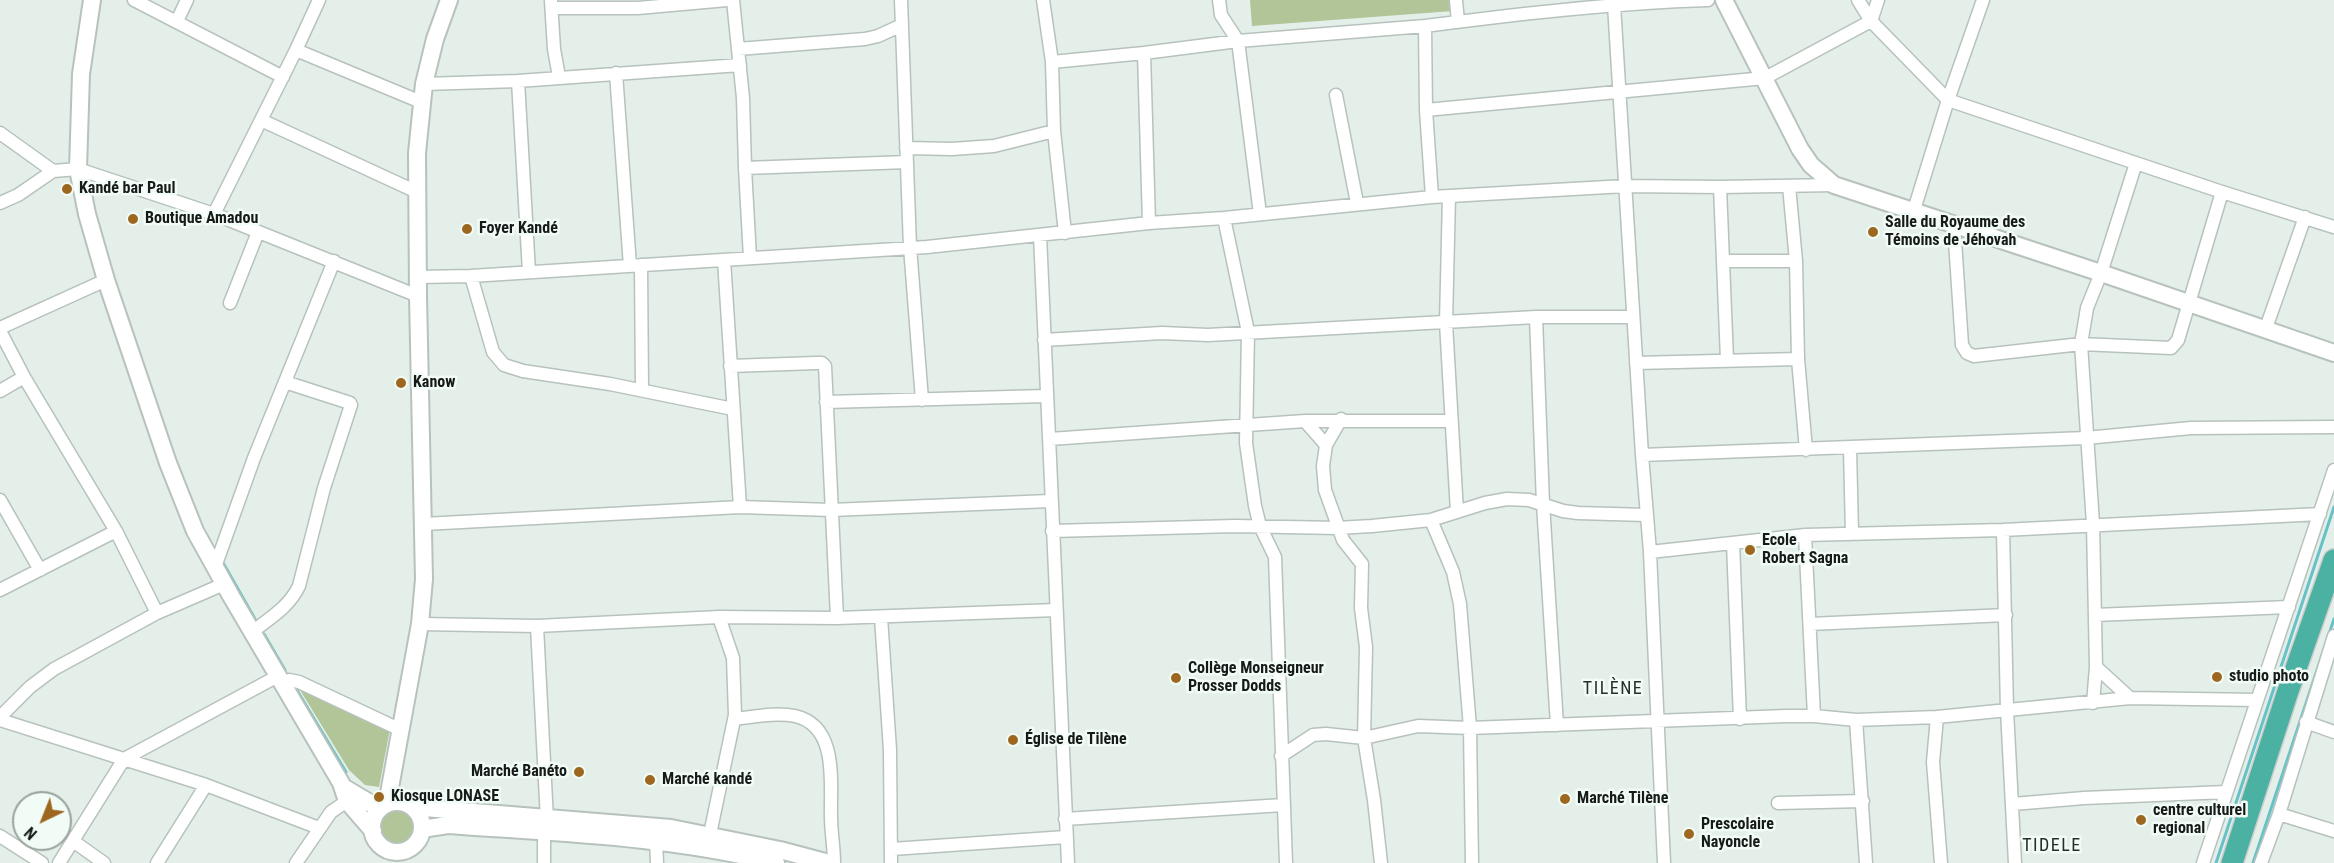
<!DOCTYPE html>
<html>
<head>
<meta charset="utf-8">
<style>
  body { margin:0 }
  #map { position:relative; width:2334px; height:863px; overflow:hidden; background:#e4efe9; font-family:"Roboto Condensed",sans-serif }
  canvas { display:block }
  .north { position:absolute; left:12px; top:791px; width:60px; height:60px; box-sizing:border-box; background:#f1fcf6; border:2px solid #99a29d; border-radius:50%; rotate:223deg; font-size:16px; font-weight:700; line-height:24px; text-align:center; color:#161a18 }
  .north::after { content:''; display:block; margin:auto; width:21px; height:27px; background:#9d6720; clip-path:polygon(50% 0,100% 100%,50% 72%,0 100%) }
</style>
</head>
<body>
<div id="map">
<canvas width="2334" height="863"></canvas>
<div class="north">N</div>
</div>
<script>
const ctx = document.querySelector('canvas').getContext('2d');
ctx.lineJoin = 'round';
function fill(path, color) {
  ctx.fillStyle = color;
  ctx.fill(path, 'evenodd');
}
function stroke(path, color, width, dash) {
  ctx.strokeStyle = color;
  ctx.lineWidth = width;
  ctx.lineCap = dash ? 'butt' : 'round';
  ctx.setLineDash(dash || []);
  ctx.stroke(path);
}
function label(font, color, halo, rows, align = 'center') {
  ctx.font = font + ' "Roboto Condensed",sans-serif';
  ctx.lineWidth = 5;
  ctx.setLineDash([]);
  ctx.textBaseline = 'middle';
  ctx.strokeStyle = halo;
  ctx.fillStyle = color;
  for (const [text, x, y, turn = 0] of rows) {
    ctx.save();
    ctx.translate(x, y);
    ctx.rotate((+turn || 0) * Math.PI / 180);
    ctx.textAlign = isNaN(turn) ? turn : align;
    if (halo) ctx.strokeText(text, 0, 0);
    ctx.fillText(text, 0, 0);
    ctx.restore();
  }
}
fill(new Path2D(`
  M 1250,0 L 1452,0 L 1453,11 L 1252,26 Z
  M 297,685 L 392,718 L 379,787 L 365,785 L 349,770 Z
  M381 826a17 17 0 1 1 34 0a17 17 0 1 1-34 0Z`), '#b2c598');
stroke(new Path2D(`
  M 222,561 L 255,619
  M 264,634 L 285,670
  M 295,687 L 346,772
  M 2216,863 L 2334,507
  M 2253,863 L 2334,619`), '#67c2c8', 3);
const street = new Path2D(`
  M 134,0 L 283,77
  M 733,0 L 743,98 L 745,168 L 907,162
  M 901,0 L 910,247 L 922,400
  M 1043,0 L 1052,62 L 1054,131 L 1065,233
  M 1219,0 L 1221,15 L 1238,41 L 1260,214
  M 1456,0 L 1458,22
  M 1858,0 L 1871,21 L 1948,100 L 1913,213
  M 1983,0 L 1948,100 L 2222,192 L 2334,227
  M 551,1 L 554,49 L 559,77
  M 1614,5 L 1642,455 L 1650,552 L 1664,863
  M 552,8 L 638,8 L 727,0
  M 177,21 L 187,0
  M 738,49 L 865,39 L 878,36 L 902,25
  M 296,50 L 421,102
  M 1144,53 L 1149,223
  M 1052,62 L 1144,53 L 1238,41 L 1425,26
  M 616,73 L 630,266
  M 518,81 L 529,272
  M 424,84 L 518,81 L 740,65
  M 1336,95 L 1357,203
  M 1426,110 L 1765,78 L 1871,21 L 1878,0
  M 261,120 L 417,192
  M 0,133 L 53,171 L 78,169 L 214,214 L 418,296
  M 906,148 L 952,149 L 994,146 L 1054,131
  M 745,168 L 750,258
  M 1789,186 L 1796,261 L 1798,359 L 1806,450
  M 1720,187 L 1727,360
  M 1449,196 L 1446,323 L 1457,512
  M 1432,197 L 1426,110 L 1425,26 C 1519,14 1613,3 1708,0
  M 0,203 L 18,195 L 53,171
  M 214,214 L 296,50 L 319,0
  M 1224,218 L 1248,332 L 1246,443 L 1255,506 L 1260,526 L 1275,557 L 1286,863
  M 1954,226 L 1962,345 L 1967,353 L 1974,356 L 2081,344 L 2171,348 L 2178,340 L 2222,192
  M 1040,235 L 1068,863
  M 724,260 L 740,507
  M 1723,261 L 1796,261
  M 641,265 L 642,390
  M 471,276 L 493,352 L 504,365 L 523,371 L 610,384 L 733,409
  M 419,277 L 471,276 L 927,247 L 1149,223 L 1224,218 L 1432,197 L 1625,186 L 1720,187 L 1834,185
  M 230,303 L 258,232
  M 1536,317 L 1543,504 L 1557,725
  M 0,328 L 106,280
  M 2266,328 L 2305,217
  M 0,331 L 24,377
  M 1044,340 L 1162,333 L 1208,335 L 1536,317 L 1633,317
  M 1636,363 L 1798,359
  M 730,366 L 816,363 L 822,363 L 825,366 L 837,618
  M 0,391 L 24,377 L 116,531 L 157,613
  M 826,402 L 1046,396
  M 1341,419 L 1326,445 L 1323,466 L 1325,490 L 1343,540 L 1362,564 L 1361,608 L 1366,647 L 1364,738 L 1374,800 L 1381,863
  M 1305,421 L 1326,445
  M 1050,439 L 1305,421 L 1451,421
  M 1850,448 L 1852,534
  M 1642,455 L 2086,438 L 2191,428 L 2334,427
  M 0,500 L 40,570
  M 1431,520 L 1453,572 L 1460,604 L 1470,728 L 1472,863
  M 424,524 L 740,507 L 831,510 L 1050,501
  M 2003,530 L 2007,710 L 2015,863
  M 1052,531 L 1235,526 L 1337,528 L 1372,526 L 1431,520 L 1485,503 L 1507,499 L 1529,500 L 1563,511 L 1578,513 L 1646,515
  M 1805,535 L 1814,716
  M 1733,543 L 1740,719
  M 1650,552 L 1805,535 L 2003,530 L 2320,514
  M 215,567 L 254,458 L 334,261
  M 0,590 L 116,531
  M 2095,615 L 2289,607
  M 881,617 L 890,750 L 891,863
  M 420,624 L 537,626 L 719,617 L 837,618 L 1056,610
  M 1810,624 L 2006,615
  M 537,626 L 547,820
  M 252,632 C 270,618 289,607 299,586 L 324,488 L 351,405 L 350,403 L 285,382
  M 2096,667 L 2130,698
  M 283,683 L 289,680 L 299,682 L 401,730
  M 2093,703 L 2096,667 L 2093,524 L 2081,344 L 2087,308 L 2101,273 L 2136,163
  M 0,717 L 30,687 L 54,669 L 157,613 L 224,584
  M 1937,717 L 1933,762 L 1941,863
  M 734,719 C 753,717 776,712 795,716 C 839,726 830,784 831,817 C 831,832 834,847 834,863
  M 0,720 L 206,785 L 319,828
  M 1856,720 L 1866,863
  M 2306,722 L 2334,732
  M 1281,756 L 1313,735 L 1326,734 L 1364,738 L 1418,726 L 1470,728 L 1786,716 L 1814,716 L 1856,720 L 1937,717 L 2130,698 L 2257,700
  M 1778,803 L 1863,801
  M 2013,804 L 2084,798 L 2226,792
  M 2279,814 L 2334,831
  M 1065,819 L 1283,805
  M 544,832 L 544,863
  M 710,834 L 735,715 L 733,658 L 719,617
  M 0,836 L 42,863
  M 656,840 L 657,863
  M 73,841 L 104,863
  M 892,849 L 1066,837
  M 59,863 L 124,759 L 278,676
  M 157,863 L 206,785
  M 296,863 L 331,812 L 347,801
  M 2203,863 L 2334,470
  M 2261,863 L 2279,814 L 2334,636`);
const secondary = new Path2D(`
  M 92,0 L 81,74 L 78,169 L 87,214 L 106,280 L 168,463 L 195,531 L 231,596 L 341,783 L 347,801 L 373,831
  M 1724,0 L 1800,149 L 1811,165 L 1834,185 L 2101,273 L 2334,353
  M 343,787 L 380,809
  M372 827a25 25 0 1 1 50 0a25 25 0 1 1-50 0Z
  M 387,804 L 420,624 L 424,579 L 418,296 L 417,153 L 424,84 L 435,39 L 449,0
  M 412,807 L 671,828 L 780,850 L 829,863
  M 422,829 L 448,825 C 558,833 668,836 776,863`);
const highway = new Path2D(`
  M 2232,863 L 2287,694 L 2334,560`);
stroke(street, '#b7c2bc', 15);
stroke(secondary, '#b7c2bc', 20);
stroke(highway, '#cccdcc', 24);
stroke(street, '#fff', 12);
stroke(secondary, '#fff', 16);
stroke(highway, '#4ab1a3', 21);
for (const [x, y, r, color] of [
  [67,189,6,"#9d6720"],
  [133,219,6,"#9d6720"],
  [467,229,6,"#9d6720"],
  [1873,232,6,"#9d6720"],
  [401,383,6,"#9d6720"],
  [1750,550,6,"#9d6720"],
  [2217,677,6,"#9d6720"],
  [1176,678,6,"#9d6720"],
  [1013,740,6,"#9d6720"],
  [579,772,6,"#9d6720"],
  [650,780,6,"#9d6720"],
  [379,797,6,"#9d6720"],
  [1565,799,6,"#9d6720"],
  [2141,820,6,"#9d6720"],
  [1689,834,6,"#9d6720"]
]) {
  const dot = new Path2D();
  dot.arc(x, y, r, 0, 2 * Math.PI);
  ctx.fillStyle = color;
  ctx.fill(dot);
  stroke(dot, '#f1fcf6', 2);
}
label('bold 16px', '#161a18', '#f1fcf6', [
  ["Kandé bar Paul",79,189],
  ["Boutique Amadou",145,219],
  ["Salle du Royaume des",1885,223],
  ["Témoins de Jéhovah",1885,241],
  ["Foyer Kandé",479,229],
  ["Kanow",413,383],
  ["Ecole",1762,541],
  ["Robert Sagna",1762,559],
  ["Collège Monseigneur",1188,669],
  ["Prosser Dodds",1188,687],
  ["studio photo",2229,677],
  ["Église de Tilène",1025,740],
  ["Marché Banéto",567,772,"right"],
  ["Marché kandé",662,780],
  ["Kiosque LONASE",391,797],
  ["Marché Tilène",1577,799],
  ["centre culturel",2153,811],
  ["regional",2153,829],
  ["Prescolaire",1701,825],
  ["Nayoncle",1701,843]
], 'left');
ctx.letterSpacing = '1.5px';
label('18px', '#272f2b', '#f1fcf6', [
  ["TILÈNE",1613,689],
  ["TIDELE",2052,846]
]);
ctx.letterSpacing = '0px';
</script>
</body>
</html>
